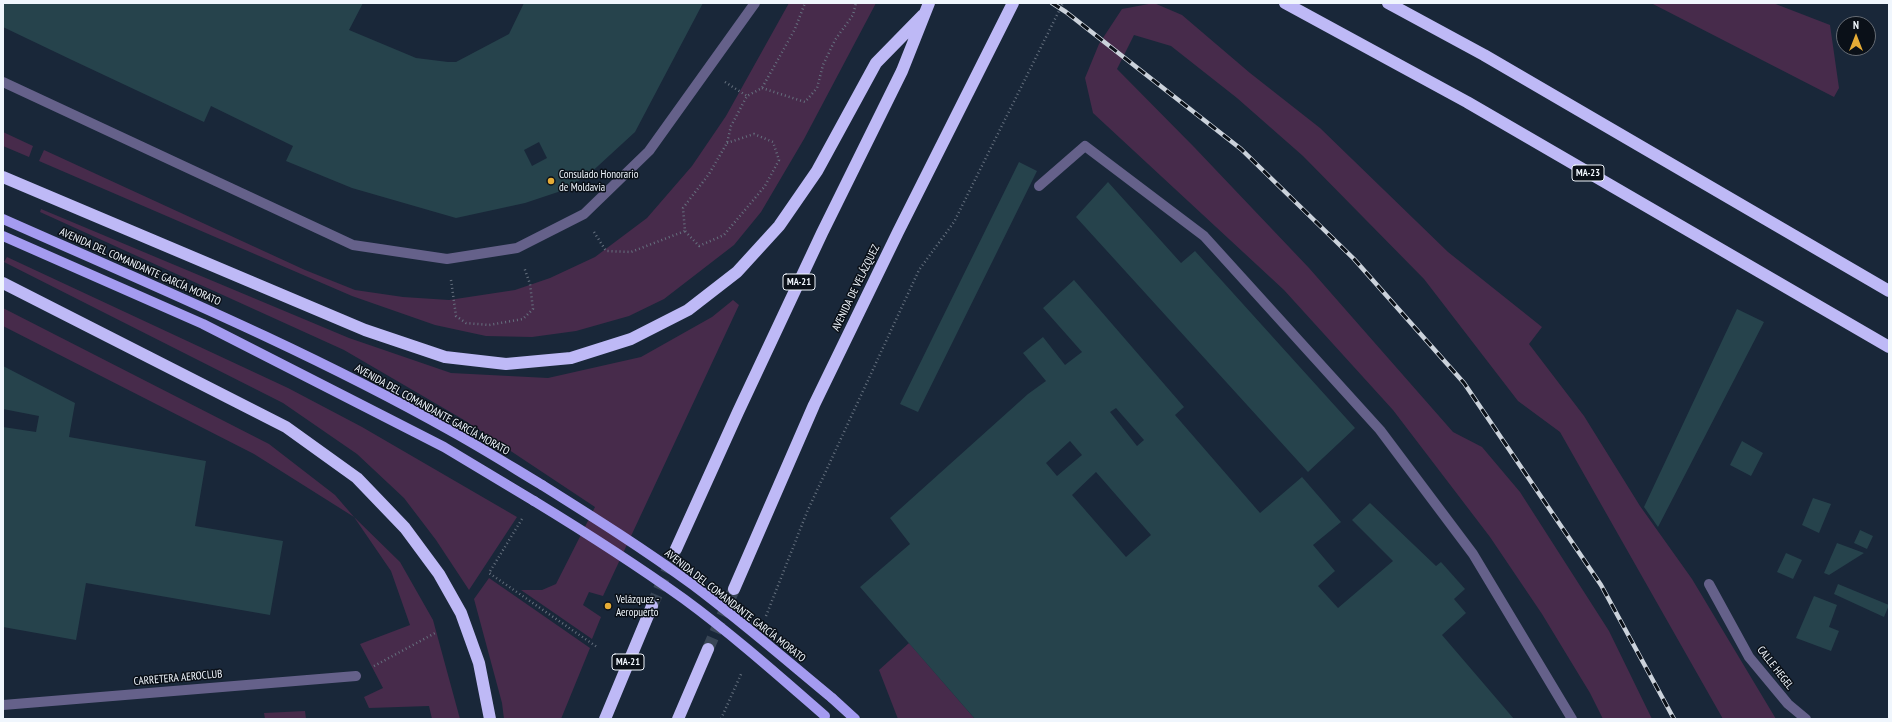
<!DOCTYPE html>
<html>
<head>
<meta charset="utf-8">
<style>
  body { margin:0 }
  #map { position:relative; width:1892px; height:722px; overflow:hidden; background:#192739; font-family:"PT Sans Narrow",sans-serif }
  canvas { display:block }
  .frame { position:absolute; inset:0; border:4px solid #f0f6fd; pointer-events:none }
  .north { position:absolute; left:1836px; top:16px; width:40px; height:40px; box-sizing:border-box; background:#0a1018; border:1px solid #666c74; border-radius:50%; rotate:0deg; font-size:11px; font-weight:700; line-height:16px; text-align:center; color:#f0f6fd }
  .north::after { content:''; display:block; margin:auto; width:14px; height:18px; background:#e6ac36; clip-path:polygon(50% 0,100% 100%,50% 72%,0 100%) }
</style>
</head>
<body>
<div id="map">
<canvas width="1892" height="722"></canvas>
<div class="frame"></div>
<div class="north">N</div>
</div>
<script>
const ctx = document.querySelector('canvas').getContext('2d');
ctx.lineJoin = 'round';
function fill(path, color) {
  ctx.fillStyle = color;
  ctx.fill(path, 'evenodd');
}
function stroke(path, color, width, dash) {
  ctx.strokeStyle = color;
  ctx.lineWidth = width;
  ctx.lineCap = dash ? 'butt' : 'round';
  ctx.setLineDash(dash || []);
  ctx.stroke(path);
}
function label(font, color, halo, rows, align = 'center') {
  ctx.font = font + ' "PT Sans Narrow",sans-serif';
  ctx.lineWidth = 3;
  ctx.setLineDash([]);
  ctx.textBaseline = 'middle';
  ctx.strokeStyle = halo;
  ctx.fillStyle = color;
  for (const [text, x, y, turn = 0] of rows) {
    ctx.save();
    ctx.translate(x, y);
    ctx.rotate((+turn || 0) * Math.PI / 180);
    ctx.textAlign = isNaN(turn) ? turn : align;
    if (halo) ctx.strokeText(text, 0, 0);
    ctx.fillText(text, 0, 0);
    ctx.restore();
  }
}
fill(new Path2D(`
  M 789,3 L 876,3 L 804,139 L 761,212 L 734,245 L 664,299 L 629,316 L 576,331 L 532,337 L 486,336 L 435,325 L 352,296 L 39,161 L 44,150 L 305,270 L 355,290 L 403,297 L 449,300 L 515,290 L 550,278 L 595,257 L 647,218 L 692,166 L 726,116 Z
  M 1154,3 L 1182,15 L 1250,73 L 1320,128 L 1448,252 L 1542,327 L 1529,344 L 1584,416 L 1640,506 L 1692,579 L 1776,719 L 1723,719 L 1560,432 L 1518,401 L 1424,279 L 1303,156 L 1237,98 L 1171,46 L 1134,35 L 1117,69 L 1195,148 L 1309,268 L 1453,432 L 1482,447 L 1520,492 L 1609,631 L 1652,719 L 1603,719 L 1590,693 L 1542,614 L 1490,537 L 1393,410 L 1284,290 L 1093,113 L 1085,78 L 1099,44 L 1122,9 Z
  M 1651,3 L 1773,3 L 1830,25 L 1839,88 L 1834,97 Z
  M 3,132 L 33,146 L 29,157 L 3,146 Z
  M 41,209 L 349,338 L 451,373 L 548,378 L 641,357 L 712,317 L 733,300 L 739,305 L 603,596 L 589,592 L 583,605 L 601,617 L 592,639 L 521,590 L 542,590 L 556,584 L 595,507 L 464,420 L 344,350 L 40,212 Z
  M 7,257 L 288,388 L 362,427 L 517,517 L 469,590 L 436,540 L 404,498 L 357,454 L 283,403 L 4,262 Z
  M 3,308 L 269,444 L 335,495 L 354,517 L 400,562 L 433,620 L 460,719 L 432,719 L 429,706 L 369,708 L 364,697 L 383,688 L 360,644 L 410,625 L 391,571 L 354,517 L 254,454 L 3,326 Z
  M 489,578 L 590,648 L 561,719 L 504,719 L 502,703 L 474,599 Z
  M 909,643 L 975,719 L 898,719 L 879,670 Z
  M 305,711 L 306,719 L 265,719 L 264,713 Z`), '#472b4b');
fill(new Path2D(`
  M 3,3 L 363,3 L 349,30 L 416,58 L 448,62 L 456,62 L 509,34 L 524,3 L 703,3 L 635,132 L 586,177 L 558,192 L 525,203 L 456,218 L 352,188 L 286,161 L 293,146 L 211,106 L 204,122 L 72,60 L 3,27 ZM 539,142 L 547,158 L 532,166 L 524,150 Z
  M 1019,162 L 1037,171 L 918,412 L 900,404 Z
  M 1108,182 L 1181,263 L 1195,251 L 1355,428 L 1308,472 L 1076,217 Z
  M 1074,280 L 1184,407 L 1175,415 L 1260,513 L 1302,477 L 1341,522 L 1313,545 L 1335,571 L 1318,586 L 1338,608 L 1393,561 L 1352,520 L 1370,503 L 1436,566 L 1441,562 L 1465,589 L 1454,599 L 1466,613 L 1442,635 L 1514,719 L 975,719 L 860,587 L 910,544 L 890,518 L 1028,394 L 1046,381 L 1023,353 L 1043,337 L 1065,365 L 1082,352 L 1043,308 ZM 1116,408 L 1144,440 L 1137,446 L 1110,412 ZM 1070,441 L 1082,455 L 1057,476 L 1046,463 ZM 1096,472 L 1151,535 L 1126,557 L 1072,495 Z
  M 1737,309 L 1764,322 L 1658,527 L 1644,507 Z
  M 3,366 L 75,403 L 69,437 L 206,461 L 195,526 L 283,541 L 270,615 L 86,583 L 76,640 L 3,627 L 3,427 L 36,432 L 39,416 L 3,409 Z
  M 1742,441 L 1763,453 L 1751,476 L 1730,465 Z
  M 1813,498 L 1831,504 L 1819,533 L 1802,525 Z
  M 1860,530 L 1873,536 L 1867,549 L 1854,543 Z
  M 1837,543 L 1864,553 L 1829,575 L 1824,573 Z
  M 1786,553 L 1802,560 L 1793,579 L 1777,572 Z
  M 1838,584 L 1889,605 L 1884,617 L 1834,594 Z
  M 1814,596 L 1837,605 L 1829,627 L 1839,631 L 1831,651 L 1796,638 Z`), '#26434c');
stroke(new Path2D(`
  M 652,606 L 676,549
  M 708,649 L 734,589`), '#394656', 12, [12, 6]);
stroke(new Path2D(`
  M 725,82 L 747,96
  M 762,88 L 805,102 L 817,88 L 823,65 L 835,40 L 853,15 L 856,3
  M 727,143 L 754,134 L 773,142 L 779,160 L 765,186 L 724,235 L 699,246 L 685,231 L 683,208 L 709,174 L 727,143 L 731,126 L 747,96 L 762,88 L 795,29 L 805,3
  M 594,232 L 606,251 L 631,252 L 685,231
  M 451,280 L 456,316 L 466,323 L 489,325 L 523,319 L 533,309 L 530,284 L 524,267
  M 522,519 L 489,573 L 597,647
  M 766,616 L 807,512 L 919,270 L 954,222 L 1063,3
  M 374,666 L 437,632
  M 721,719 L 742,672`), '#66717f', 2.5, [1, 3]);
stroke(new Path2D(`
  M 3,82 L 353,245 L 447,259 L 517,248 L 584,214 L 649,151 L 755,3
  M 1039,186 L 1085,146 L 1204,236 L 1380,430 L 1473,554 L 1572,719
  M 1709,584 L 1749,657 L 1788,704 L 1806,719
  M 3,705 L 356,676`), '#65618a', 10);
stroke(new Path2D(`
  M 3,219 C 154,286 307,350 451,431 C 482,448 512,467 542,485
  M 3,236 L 203,324 L 444,447 L 534,501
  M 832,698 L 855,719`), '#a49bf0', 10);
stroke(new Path2D(`
  M 1285,3 L 1467,102 L 1889,347
  M 1388,3 L 1484,55 L 1889,291
  M 3,177 L 365,330 L 445,357 L 506,364 L 571,358 L 631,339 L 688,310 L 737,272 L 779,226 L 817,171 L 876,63 L 923,15
  M 3,283 L 286,427 L 357,478 L 405,528 L 439,574 L 461,613 L 479,663 L 490,719
  M 676,549 L 738,412 L 822,233 L 902,71 L 929,3
  M 734,589 L 814,405 L 898,232 L 1013,3
  M 605,719 L 652,606
  M 678,719 L 708,649`), '#beb9f6', 12);
const rail = new Path2D(`
  M 1052,3 L 1066,12 L 1241,149 L 1354,259 L 1464,383 L 1601,585 L 1674,719`);
stroke(rail, '#cbd2db', 4.5);
stroke(rail, '#0a1018', 3, [9]);
stroke(new Path2D(`
  M 542,485 C 593,517 644,549 693,585 C 741,621 786,660 832,698
  M 534,501 C 585,532 635,564 684,599 C 733,635 779,676 825,716`), '#a49bf0', 10);
for (const [x, y, r, color] of [
  [551,181,4,"#e6ac36"],
  [608,606,4,"#e6ac36"]
]) {
  const dot = new Path2D();
  dot.arc(x, y, r, 0, 2 * Math.PI);
  ctx.fillStyle = color;
  ctx.fill(dot);
  stroke(dot, '#0a1018', 1.5);
}
for (const [x, y, w] of [
  [1588,173,32],
  [799,282,32],
  [628,662,32]
]) {
  const box = new Path2D();
  box.roundRect(x - w / 2, y - 8, w, 16, 3);
  ctx.fillStyle = '#0a1018';
  ctx.fill(box);
  stroke(box, '#f0f6fd', 1);
}
label('bold 10px', '#f0f6fd', null, [
  ["MA-23",1588,173],
  ["MA-21",799,282],
  ["MA-21",628,662]
]);
label('11px', '#f0f6fd', '#0a1018', [
  ["Consulado Honorario",559,175],
  ["de Moldavia",559,188],
  ["Velázquez -",616,600],
  ["Aeropuerto",616,613]
], 'left');
label('11px', '#f0f6fd', '#0a1018', [
  ["AVENIDA DEL COMANDANTE GARCÍA MORATO",140,267,24],
  ["AVENIDA DE VELÁZQUEZ",856,288,-64],
  ["AVENIDA DEL COMANDANTE GARCÍA MORATO",432,410,29],
  ["AVENIDA DEL COMANDANTE GARCÍA MORATO",735,606,38],
  ["CALLE HEGEL",1775,668,52],
  ["CARRETERA AEROCLUB",178,678,-5]
]);
</script>
</body>
</html>
